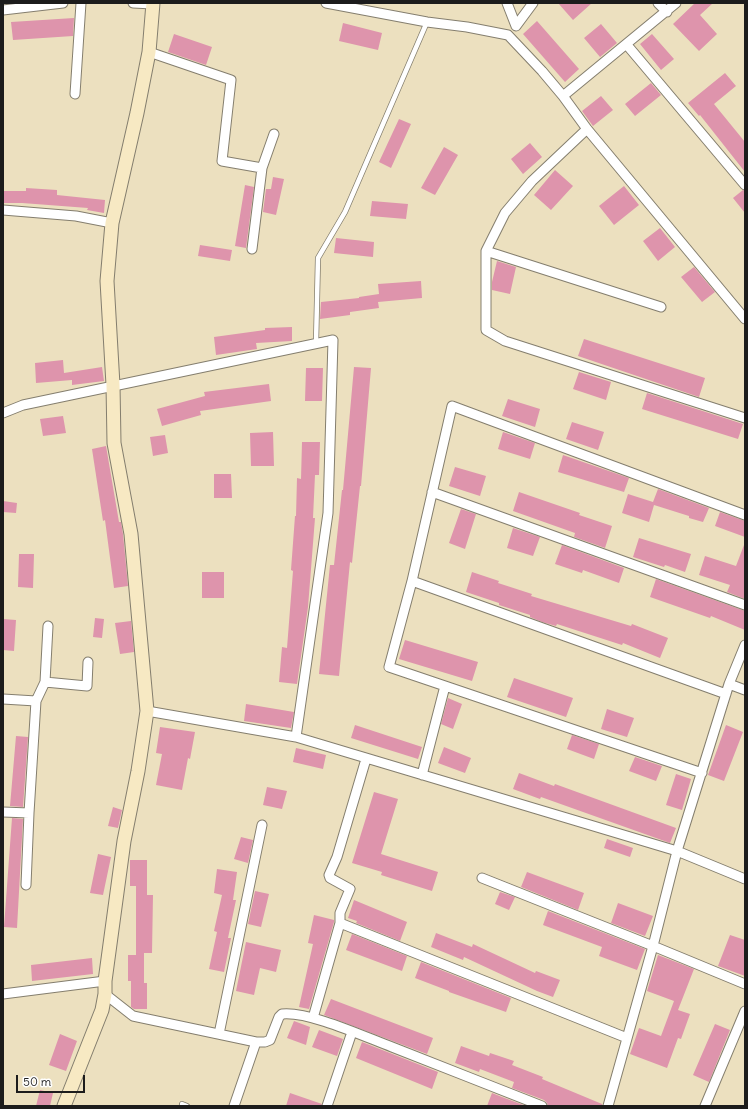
<!DOCTYPE html>
<html>
<head>
<meta charset="utf-8">
<style>
  body { margin:0 }
  #map { position:relative; width:748px; height:1109px; overflow:hidden; background:#ece0bf; font-family:Delius,sans-serif }
  canvas { display:block }
  .frame { position:absolute; inset:0; border:4px solid #1c1c1c; pointer-events:none }
  .scale { position:absolute; left:16px; top:1075px; width:69px; height:18px; box-sizing:border-box; border:2px solid #1c1c1c; border-top:0; padding-left:5px; font-size:12px; line-height:14px; white-space:nowrap; color:#1c1c1c; -webkit-text-stroke:3px #fff; paint-order:stroke }
</style>
</head>
<body>
<div id="map">
<canvas width="748" height="1109"></canvas>
<div class="frame"></div>
<div class="scale">50 m</div>
</div>
<script>
const ctx = document.querySelector('canvas').getContext('2d');
ctx.lineJoin = 'round';
function fill(path, color) {
  ctx.fillStyle = color;
  ctx.fill(path, 'evenodd');
}
function stroke(path, color, width, dash) {
  ctx.strokeStyle = color;
  ctx.lineWidth = width;
  ctx.lineCap = dash ? 'butt' : 'round';
  ctx.setLineDash(dash || []);
  ctx.stroke(path);
}
fill(new Path2D(`
  M 558,3 L 592,3 L 573,20 Z
  M 695,3 L 713,3 L 700,15 L 717,34 L 699,51 L 673,24 Z
  M 74,18 L 73,36 L 13,40 L 11,22 Z
  M 537,21 L 579,69 L 565,82 L 523,34 Z
  M 343,23 L 382,33 L 378,50 L 339,41 Z
  M 601,24 L 617,43 L 600,57 L 584,38 Z
  M 174,34 L 212,47 L 206,65 L 168,52 Z
  M 652,34 L 674,59 L 661,70 L 640,44 Z
  M 725,73 L 736,86 L 714,104 L 745,142 L 745,172 L 700,115 L 699,116 L 688,103 Z
  M 651,83 L 661,95 L 635,116 L 625,104 Z
  M 601,96 L 613,110 L 593,126 L 582,111 Z
  M 399,119 L 411,124 L 391,168 L 379,162 Z
  M 530,143 L 542,157 L 523,174 L 511,159 Z
  M 444,147 L 458,155 L 435,195 L 421,188 Z
  M 555,170 L 573,186 L 551,210 L 534,195 Z
  M 273,177 L 284,179 L 276,215 L 263,212 L 266,189 L 271,189 Z
  M 245,185 L 254,187 L 246,248 L 235,246 Z
  M 624,186 L 639,205 L 614,225 L 599,206 Z
  M 26,188 L 57,190 L 57,195 L 105,200 L 104,213 L 87,210 L 88,208 L 22,203 L 3,203 L 3,191 L 26,191 Z
  M 743,190 L 745,191 L 745,213 L 733,198 Z
  M 372,201 L 408,204 L 406,219 L 370,216 Z
  M 660,228 L 675,247 L 658,261 L 643,241 Z
  M 336,238 L 374,242 L 373,257 L 334,253 Z
  M 200,245 L 232,250 L 230,261 L 198,256 Z
  M 497,261 L 516,267 L 510,294 L 492,290 L 492,282 Z
  M 694,267 L 715,292 L 702,302 L 681,277 Z
  M 421,281 L 422,298 L 378,302 L 379,308 L 350,312 L 350,315 L 320,319 L 321,302 L 359,298 L 359,297 L 379,294 L 378,284 Z
  M 292,327 L 292,341 L 256,343 L 257,349 L 216,355 L 214,337 L 265,330 L 265,328 Z
  M 584,339 L 705,378 L 699,397 L 578,356 Z
  M 63,360 L 64,373 L 102,367 L 104,381 L 72,385 L 72,380 L 36,383 L 35,363 Z
  M 354,367 L 371,368 L 361,486 L 360,486 L 352,563 L 350,562 L 339,676 L 319,674 L 330,565 L 334,565 L 342,490 L 343,490 Z
  M 306,368 L 323,368 L 322,401 L 305,401 Z
  M 579,372 L 611,382 L 606,400 L 573,389 Z
  M 269,384 L 271,401 L 200,411 L 201,415 L 162,426 L 157,409 L 205,396 L 204,392 Z
  M 647,393 L 743,424 L 738,439 L 642,409 Z
  M 508,399 L 540,409 L 535,427 L 502,416 Z
  M 63,416 L 66,433 L 43,436 L 40,419 Z
  M 572,422 L 604,432 L 598,450 L 566,439 Z
  M 273,432 L 274,466 L 251,466 L 250,433 Z
  M 503,432 L 535,443 L 530,459 L 498,449 Z
  M 165,435 L 168,453 L 153,456 L 150,437 Z
  M 302,442 L 320,442 L 319,475 L 315,475 L 313,518 L 315,518 L 308,607 L 297,684 L 279,682 L 282,647 L 287,648 L 293,571 L 291,570 L 295,516 L 296,516 L 297,478 L 301,479 Z
  M 106,446 L 119,522 L 121,522 L 123,534 L 128,586 L 114,588 L 105,520 L 103,521 L 92,449 Z
  M 563,455 L 629,478 L 624,492 L 558,472 Z
  M 455,467 L 486,476 L 480,496 L 449,486 Z
  M 214,474 L 231,474 L 232,498 L 214,498 Z
  M 658,489 L 709,508 L 703,522 L 689,518 L 689,516 L 654,505 L 649,522 L 622,513 L 628,494 L 653,502 Z
  M 519,492 L 580,513 L 579,515 L 612,526 L 605,548 L 574,537 L 575,533 L 513,511 Z
  M 3,501 L 17,503 L 16,513 L 3,512 Z
  M 461,509 L 476,514 L 465,549 L 449,543 Z
  M 720,512 L 745,521 L 745,537 L 715,526 Z
  M 513,528 L 540,537 L 533,556 L 507,548 Z
  M 639,538 L 691,554 L 685,572 L 665,565 L 664,567 L 633,557 Z
  M 562,545 L 624,568 L 619,583 L 583,570 L 582,573 L 555,564 Z
  M 744,545 L 745,545 L 745,599 L 727,592 L 730,585 L 699,575 L 705,556 L 736,566 Z
  M 19,554 L 34,554 L 33,588 L 18,587 Z
  M 202,572 L 224,572 L 224,598 L 202,598 Z
  M 472,572 L 499,581 L 498,583 L 532,594 L 531,596 L 631,626 L 632,624 L 668,638 L 660,658 L 623,643 L 622,645 L 557,624 L 556,626 L 542,622 L 530,617 L 530,615 L 499,605 L 499,603 L 466,592 Z
  M 656,579 L 745,611 L 745,630 L 711,616 L 710,618 L 650,597 Z
  M 95,618 L 104,619 L 102,638 L 93,637 Z
  M 3,619 L 16,620 L 14,651 L 3,650 Z
  M 131,621 L 134,652 L 120,654 L 115,623 Z
  M 405,640 L 478,662 L 472,681 L 399,659 Z
  M 514,678 L 573,698 L 566,717 L 507,697 Z
  M 448,698 L 462,704 L 453,729 L 441,724 Z
  M 246,704 L 294,712 L 291,728 L 244,721 Z
  M 607,709 L 634,718 L 627,737 L 601,729 Z
  M 355,725 L 422,747 L 418,759 L 351,738 Z
  M 726,725 L 743,732 L 724,781 L 708,775 Z
  M 160,727 L 195,732 L 190,759 L 188,758 L 182,790 L 156,785 L 162,754 L 156,753 Z
  M 572,735 L 599,744 L 594,759 L 567,749 Z
  M 16,736 L 28,737 L 23,807 L 10,806 Z
  M 444,747 L 471,758 L 465,773 L 438,763 Z
  M 296,748 L 326,755 L 323,769 L 293,762 Z
  M 635,757 L 662,766 L 656,781 L 629,771 Z
  M 519,773 L 554,786 L 555,784 L 676,828 L 670,843 L 541,797 L 540,799 L 513,789 Z
  M 676,774 L 691,779 L 682,810 L 666,805 Z
  M 267,787 L 287,791 L 282,809 L 263,805 Z
  M 374,792 L 398,799 L 381,854 L 438,872 L 432,891 L 381,875 L 382,872 L 352,863 Z
  M 113,807 L 122,810 L 118,828 L 108,826 Z
  M 12,818 L 23,819 L 17,928 L 4,927 Z
  M 241,837 L 253,840 L 248,863 L 234,859 Z
  M 607,839 L 633,848 L 630,857 L 604,848 Z
  M 98,854 L 111,857 L 103,895 L 90,893 Z
  M 130,860 L 147,860 L 147,895 L 153,895 L 152,953 L 144,953 L 144,983 L 147,983 L 147,1009 L 134,1009 L 131,1007 L 131,981 L 128,981 L 128,955 L 136,955 L 136,886 L 130,886 Z
  M 217,869 L 237,872 L 233,900 L 236,900 L 228,938 L 231,938 L 224,972 L 209,969 L 217,932 L 214,931 L 222,895 L 214,893 Z
  M 527,872 L 584,893 L 578,910 L 521,887 Z
  M 255,891 L 269,894 L 261,927 L 248,924 Z
  M 500,892 L 515,897 L 509,910 L 495,904 Z
  M 354,900 L 407,922 L 400,941 L 356,923 L 357,921 L 348,918 Z
  M 618,903 L 653,916 L 645,936 L 611,923 Z
  M 548,911 L 645,949 L 637,970 L 599,956 L 602,947 L 543,925 Z
  M 314,915 L 334,920 L 334,922 L 309,1009 L 299,1007 L 313,944 L 308,943 Z
  M 436,933 L 472,947 L 473,944 L 535,973 L 536,971 L 560,980 L 553,997 L 537,991 L 464,957 L 463,960 L 431,947 Z
  M 352,934 L 407,956 L 402,971 L 346,950 Z
  M 730,935 L 745,940 L 745,976 L 718,966 Z
  M 246,942 L 281,950 L 276,972 L 260,968 L 254,995 L 236,991 Z
  M 658,955 L 694,969 L 678,1010 L 690,1014 L 681,1039 L 678,1038 L 667,1068 L 630,1054 L 639,1028 L 661,1036 L 674,1001 L 647,991 Z
  M 92,958 L 93,974 L 32,981 L 31,965 Z
  M 421,962 L 511,998 L 506,1012 L 449,992 L 449,991 L 415,978 Z
  M 331,999 L 433,1038 L 427,1054 L 324,1015 Z
  M 294,1021 L 310,1027 L 306,1045 L 287,1038 Z
  M 715,1024 L 730,1030 L 709,1082 L 693,1075 Z
  M 319,1030 L 343,1039 L 337,1056 L 312,1047 Z
  M 60,1034 L 77,1041 L 66,1071 L 49,1065 Z
  M 362,1042 L 438,1072 L 432,1089 L 356,1058 Z
  M 461,1046 L 489,1056 L 490,1053 L 514,1061 L 512,1065 L 543,1077 L 542,1079 L 602,1104 L 602,1106 L 548,1106 L 547,1103 L 544,1100 L 512,1088 L 514,1082 L 480,1069 L 479,1072 L 455,1063 Z
  M 40,1090 L 53,1093 L 50,1106 L 36,1106 Z
  M 290,1093 L 322,1104 L 321,1106 L 286,1106 Z
  M 492,1093 L 502,1097 L 526,1106 L 487,1106 Z`), '#de94ac');
const lane = new Path2D(`
  M 316,343 L 318,258 L 345,212 L 427,22
  M 182,1104 L 187,1106`);
const street = new Path2D(`
  M 133,3 L 153,4
  M 326,3 L 427,22 L 467,27 L 508,35 L 542,71 L 563,96 L 587,129 L 745,319
  M 507,3 L 516,26 L 533,3
  M 658,3 L 667,12
  M 3,10 L 63,3
  M 627,45 L 745,185
  M 149,52 L 231,80 L 222,161 L 262,168 L 274,134
  M 75,94 L 81,3
  M 563,96 L 676,3
  M 3,210 L 76,216 L 112,223
  M 252,249 L 262,168
  M 486,251 L 505,213 L 532,181 L 587,129
  M 661,307 L 486,251 L 486,330 L 505,341 L 745,418
  M 3,413 L 23,405 L 333,340 L 328,513 L 296,737
  M 432,492 L 745,605
  M 412,581 L 452,406 L 745,515
  M 45,682 L 87,686 L 88,662
  M 729,684 L 745,690
  M 3,699 L 36,701 L 29,813
  M 36,701 L 45,682 L 48,626
  M 147,711 L 296,737 L 677,851 L 745,879
  M 702,773 L 389,667 L 412,581 L 726,694
  M 422,775 L 445,686
  M 3,812 L 29,813 L 26,885
  M 482,878 L 653,946 L 745,984
  M 340,923 L 340,913 L 350,889 L 330,878 L 329,875 L 337,857 L 366,759
  M 3,994 L 105,981
  M 105,994 L 133,1016 L 256,1042 L 265,1042 L 270,1040 L 279,1017 L 282,1014 C 309,1011 365,1037 392,1047 C 442,1067 492,1086 542,1106
  M 313,1018 L 340,923 L 627,1038
  M 219,1034 L 262,825
  M 234,1106 L 256,1042
  M 327,1106 L 352,1032
  M 608,1106 L 653,946 L 677,851 L 729,684 L 745,645
  M 705,1106 L 745,1011`);
const secondary = new Path2D(`
  M 64,1106 L 102,1010 L 105,994 L 105,981 L 124,841 L 138,771 L 147,711 L 131,534 L 114,443 L 113,385 L 107,281 L 112,223 L 137,113 L 149,52 L 153,3`);
stroke(lane, '#847e6e', 6);
stroke(street, '#847e6e', 11);
stroke(secondary, '#847e6e', 15);
stroke(lane, '#fff', 4.5);
stroke(street, '#fff', 9);
stroke(secondary, '#f7e9c3', 13);
</script>
</body>
</html>
